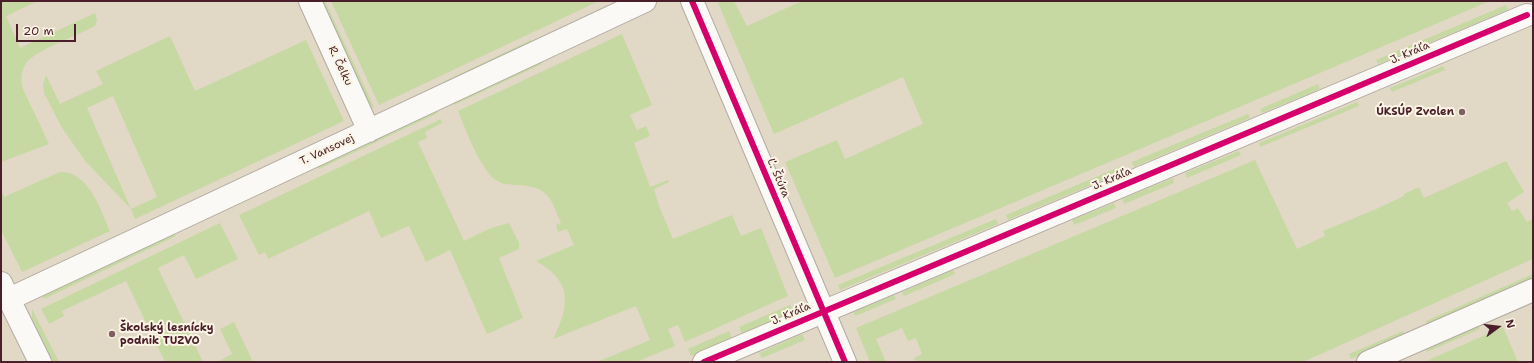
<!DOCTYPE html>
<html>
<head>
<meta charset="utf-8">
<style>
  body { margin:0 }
  #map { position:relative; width:1534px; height:363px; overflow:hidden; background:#e1d8c6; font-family:"Shantell Sans",sans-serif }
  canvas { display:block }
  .frame { position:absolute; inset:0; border:2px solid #4a1f2b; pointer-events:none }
  .north { position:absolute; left:1478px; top:307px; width:40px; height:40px; -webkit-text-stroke:3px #fcf5e5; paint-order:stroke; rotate:75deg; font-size:11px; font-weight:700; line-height:16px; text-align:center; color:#4a1f2b }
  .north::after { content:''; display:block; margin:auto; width:14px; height:18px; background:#4a1f2b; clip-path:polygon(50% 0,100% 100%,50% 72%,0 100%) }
  .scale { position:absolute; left:16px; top:24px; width:60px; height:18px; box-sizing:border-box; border:2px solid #4a1f2b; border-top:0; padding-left:5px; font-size:12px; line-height:14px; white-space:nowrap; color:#4a1f2b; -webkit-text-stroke:3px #fcf5e5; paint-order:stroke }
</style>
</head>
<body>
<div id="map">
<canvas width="1534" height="363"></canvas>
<div class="frame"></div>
<div class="north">N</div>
<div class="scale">20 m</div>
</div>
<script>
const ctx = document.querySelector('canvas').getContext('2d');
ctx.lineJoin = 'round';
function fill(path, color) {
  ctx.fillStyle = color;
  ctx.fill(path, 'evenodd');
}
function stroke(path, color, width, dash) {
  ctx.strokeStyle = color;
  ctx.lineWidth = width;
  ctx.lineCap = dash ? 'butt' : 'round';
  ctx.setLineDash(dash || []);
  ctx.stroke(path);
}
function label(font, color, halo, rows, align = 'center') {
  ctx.font = font + ' "Shantell Sans",sans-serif';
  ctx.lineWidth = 4;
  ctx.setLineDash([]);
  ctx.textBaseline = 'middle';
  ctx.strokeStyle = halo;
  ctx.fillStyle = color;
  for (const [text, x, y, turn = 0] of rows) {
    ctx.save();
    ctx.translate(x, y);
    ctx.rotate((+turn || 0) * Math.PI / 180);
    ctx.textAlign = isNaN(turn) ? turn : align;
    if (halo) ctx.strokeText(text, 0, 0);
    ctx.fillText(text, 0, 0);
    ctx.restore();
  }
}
fill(new Path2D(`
  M 1,1 L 38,1 L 6,16 L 20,48 L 95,13 L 97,20 L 95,26 L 91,28 C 76,36 37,50 27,62 C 21,70 20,79 23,89 L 49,144 L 1,162 Z
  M 321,1 L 325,1 L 374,107 L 370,109 Z
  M 331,1 L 599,1 L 379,105 Z
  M 721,1 L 734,1 L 747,26 L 802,1 L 1490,1 L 835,278 L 785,162 L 837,140 L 845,159 L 923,124 L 903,77 L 774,134 L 718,3 Z
  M 1506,5 L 1508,10 L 1378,64 L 1376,60 Z
  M 622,34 L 652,105 L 630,115 L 637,130 L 646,126 L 650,136 L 634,143 L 650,187 L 668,180 L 669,182 L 654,189 L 659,206 L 673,239 L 732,215 L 741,236 L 761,228 L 788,296 L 685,342 L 678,325 L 668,329 L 675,346 L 636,362 L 597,362 L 650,340 L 636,306 L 553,339 C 570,305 573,282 536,261 L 574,245 L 567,229 L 558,232 L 556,225 L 561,223 C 550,198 550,188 520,185 C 513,185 504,185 499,182 C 481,173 466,130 458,111 Z
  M 170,36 L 195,91 L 306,40 L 344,121 L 135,219 L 131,209 L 86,162 L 62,128 L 44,93 L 43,84 L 46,75 L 60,104 L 103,84 L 96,71 L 100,69 ZM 113,96 L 157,197 L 131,209 L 87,108 Z
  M 531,40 L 533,44 L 444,86 L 443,82 Z
  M 540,60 L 542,64 L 454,105 L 453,102 Z
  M 1443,66 L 1445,70 L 1392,92 L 1390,88 Z
  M 1318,84 L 1320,89 L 1262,113 L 1260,109 Z
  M 1357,102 L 1359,106 L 1260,147 L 1259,143 Z
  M 436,109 L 438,113 L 319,169 L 317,166 Z
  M 1248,114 L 1250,118 L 1134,167 L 1132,162 Z
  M 441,119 L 442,123 L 425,132 L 427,138 L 418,142 L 464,241 L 491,228 L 509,223 L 519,243 L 519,249 L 499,258 L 523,318 L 487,334 L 450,250 L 426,262 L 409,226 L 381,238 L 369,211 L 268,259 L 265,252 L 259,255 L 239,215 Z
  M 1239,151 L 1241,155 L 1187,178 L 1185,173 Z
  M 1255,160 L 1297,249 L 1325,236 L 1323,231 L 1374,210 L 1404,196 L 1404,194 L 1419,187 L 1424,198 L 1506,161 L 1524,192 L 1507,203 L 1512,211 L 1518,208 L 1527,222 L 1533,219 L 1533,259 L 1303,362 L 916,362 L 914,358 L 922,354 L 916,338 L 908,341 L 902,328 L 876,339 L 886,362 L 870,362 L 856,328 Z
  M 1122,166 L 1124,171 L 1008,220 L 1006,215 Z
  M 60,172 C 63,172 68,172 72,174 C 93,184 101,211 110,231 L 22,272 L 1,230 L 1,190 L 4,197 Z
  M 1173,178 L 1174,183 L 1124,204 L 1122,199 Z
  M 1114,203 L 1116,208 L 1074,225 L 1072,220 Z
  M 996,219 L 998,224 L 840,290 L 838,285 Z
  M 220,223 L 238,259 L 196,279 L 184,255 L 158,268 L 203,362 L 165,362 L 126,281 L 62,311 L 64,316 L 49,324 L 41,309 Z
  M 174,233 L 176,236 L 44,299 L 42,295 Z
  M 953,270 L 955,274 L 904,296 L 902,292 Z
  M 1533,274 L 1533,279 L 1428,325 L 1426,321 Z
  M 894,295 L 896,299 L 855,316 L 853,312 Z
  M 790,305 L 793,312 L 742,334 L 739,327 Z
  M 32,309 L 59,362 L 53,362 L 32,319 Z
  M 234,322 L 253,362 L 217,362 L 232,354 L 220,329 Z
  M 1478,324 L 1480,329 L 1427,352 L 1425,347 Z
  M 1503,327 L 1518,362 L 1424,362 L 1499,329 Z
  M 729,331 L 732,338 L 691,356 L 688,349 Z
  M 1403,331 L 1405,335 L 1351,359 L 1349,354 Z
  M 802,334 L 805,340 L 762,358 L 759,353 Z`), '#c7d9a2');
const street = new Path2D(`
  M 310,1 L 369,131
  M 692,1 L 845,362
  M 1,283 L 40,362
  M 9,299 L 645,1
  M 704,362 L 1527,15
  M 1368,362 L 1533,290`);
stroke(street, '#b3aaa0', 24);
stroke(street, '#faf9f6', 22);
stroke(new Path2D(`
  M 692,1 L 845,362
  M 704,362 L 1527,15`), '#d6006c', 6);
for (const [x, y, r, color] of [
  [1462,112,4,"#7f6061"],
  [112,334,4,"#7f6061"]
]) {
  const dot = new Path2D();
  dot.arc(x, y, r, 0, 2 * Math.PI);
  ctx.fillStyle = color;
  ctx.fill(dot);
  stroke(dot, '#fcf5e5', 1.5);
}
label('11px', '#4a1f2b', '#fcf5e5', [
  ["J. Kráľa",1410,53,-23],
  ["R. Čelku",340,66,65],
  ["T. Vansovej",327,150,-25],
  ["Ľ. Štúra",778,178,67],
  ["J. Kráľa",1112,179,-23],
  ["J. Kráľa",791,314,-23]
]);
label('bold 11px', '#4a1f2b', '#fcf5e5', [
  ["ÚKSÚP Zvolen",1454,112],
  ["Školský lesnícky",120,328,"left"],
  ["podnik TUZVO",120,341,"left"]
], 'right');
</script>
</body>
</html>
